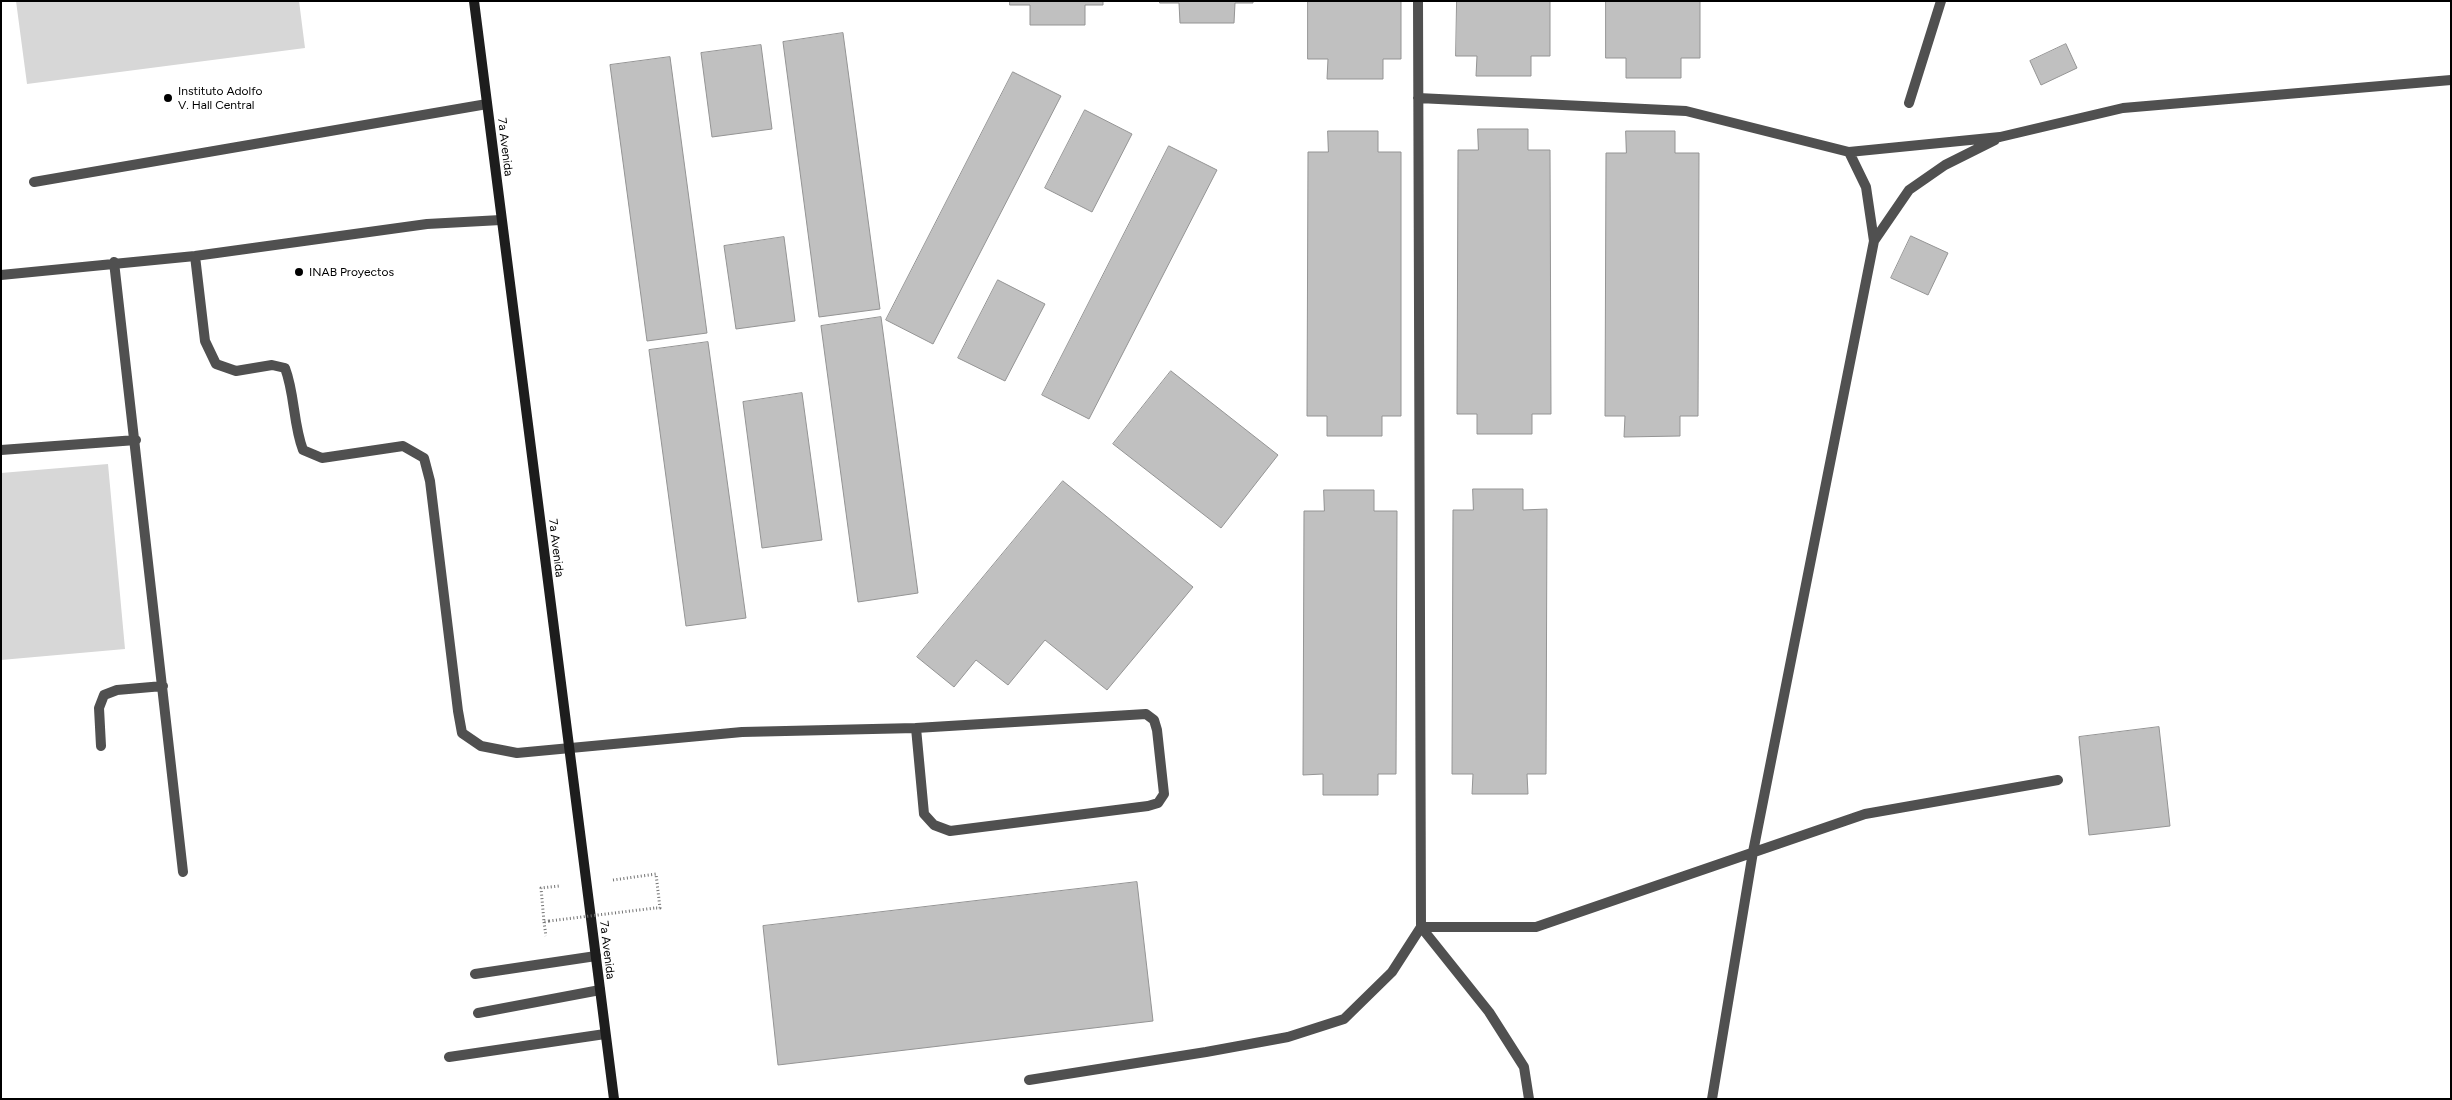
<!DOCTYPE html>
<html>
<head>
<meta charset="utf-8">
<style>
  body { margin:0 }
  #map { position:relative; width:2452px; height:1100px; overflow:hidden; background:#fff; font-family:Figtree,sans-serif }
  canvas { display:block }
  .frame { position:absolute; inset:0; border:2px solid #000; pointer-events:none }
</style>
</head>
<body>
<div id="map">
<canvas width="2452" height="1100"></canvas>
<div class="frame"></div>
</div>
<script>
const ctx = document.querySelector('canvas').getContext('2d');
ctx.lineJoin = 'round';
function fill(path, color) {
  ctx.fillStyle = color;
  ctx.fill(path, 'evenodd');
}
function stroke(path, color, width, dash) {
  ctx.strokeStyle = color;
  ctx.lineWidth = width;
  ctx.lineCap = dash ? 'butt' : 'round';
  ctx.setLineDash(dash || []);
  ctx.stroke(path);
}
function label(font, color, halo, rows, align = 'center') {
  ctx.font = font + ' Figtree,sans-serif';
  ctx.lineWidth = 4;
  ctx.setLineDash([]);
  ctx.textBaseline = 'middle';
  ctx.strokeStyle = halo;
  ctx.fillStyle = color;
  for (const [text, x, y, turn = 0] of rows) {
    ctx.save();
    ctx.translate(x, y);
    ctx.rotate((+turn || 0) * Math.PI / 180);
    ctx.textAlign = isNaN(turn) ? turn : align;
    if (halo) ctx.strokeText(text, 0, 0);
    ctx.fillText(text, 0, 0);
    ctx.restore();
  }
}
fill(new Path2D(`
  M 16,1 L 299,1 L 305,48 L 27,84 Z
  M 108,464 L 125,649 L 1,660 L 1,473 Z`), '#d7d7d7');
const building = new Path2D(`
  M 1010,1 L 1103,1 L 1103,5 L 1085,5 L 1085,25 L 1030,25 L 1030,5 L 1010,5 Z
  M 1160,1 L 1253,1 L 1253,3 L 1235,3 L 1234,23 L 1180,23 L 1179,3 L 1160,3 Z
  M 1308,1 L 1401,1 L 1401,59 L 1383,59 L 1383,79 L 1327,79 L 1328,59 L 1308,59 Z
  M 1457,1 L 1550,1 L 1550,56 L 1531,56 L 1531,76 L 1476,76 L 1477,56 L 1456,56 Z
  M 1606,1 L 1700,1 L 1700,58 L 1681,58 L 1681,78 L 1626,78 L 1626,58 L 1606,58 Z
  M 843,33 L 880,309 L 819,317 L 783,42 Z
  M 2066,44 L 2077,68 L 2041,85 L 2030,61 Z
  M 761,45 L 772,129 L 712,137 L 701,53 Z
  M 670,57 L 707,333 L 647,341 L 610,65 Z
  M 1013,72 L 1061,96 L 933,344 L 886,320 Z
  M 1085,110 L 1132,134 L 1092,212 L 1045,188 Z
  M 1478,129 L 1528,129 L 1528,150 L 1550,150 L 1551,414 L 1532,414 L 1532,434 L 1477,434 L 1477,414 L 1457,414 L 1458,150 L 1478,150 Z
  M 1328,131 L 1378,131 L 1378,152 L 1401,152 L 1401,416 L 1382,416 L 1382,436 L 1327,436 L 1327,416 L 1307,416 L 1308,152 L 1328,152 Z
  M 1626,131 L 1675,131 L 1675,153 L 1699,153 L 1698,416 L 1680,416 L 1680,436 L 1624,437 L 1625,416 L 1605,416 L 1606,153 L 1626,153 Z
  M 1169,146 L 1217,170 L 1089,419 L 1042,395 Z
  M 1911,236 L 1948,253 L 1928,295 L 1891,278 Z
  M 784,237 L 795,321 L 736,329 L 724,246 Z
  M 998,280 L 1045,304 L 1005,381 L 958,358 Z
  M 881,317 L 918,593 L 858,602 L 821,326 Z
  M 708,342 L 746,618 L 686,626 L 649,350 Z
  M 1171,371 L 1278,455 L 1221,528 L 1113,444 Z
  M 802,393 L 822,540 L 762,548 L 743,402 Z
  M 1063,481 L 1193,587 L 1107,690 L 1045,640 L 1008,685 L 976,660 L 954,687 L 917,657 Z
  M 1473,489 L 1523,489 L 1523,510 L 1547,509 L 1546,774 L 1527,774 L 1528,794 L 1472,794 L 1473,774 L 1452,774 L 1453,510 L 1473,510 Z
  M 1324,490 L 1374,490 L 1374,511 L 1397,511 L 1396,774 L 1378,774 L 1378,795 L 1323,795 L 1323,774 L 1303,775 L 1304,511 L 1324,511 Z
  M 2159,727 L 2170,826 L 2089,835 L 2079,737 Z
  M 1137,882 L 1153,1021 L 778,1065 L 763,926 Z`);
fill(building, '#c0c0c0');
stroke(building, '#949494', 1);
stroke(new Path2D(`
  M 613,880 L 656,874 L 660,908 L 655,908
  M 549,921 L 544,922 L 541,888 L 559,886
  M 544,922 L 546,936`), '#727272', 3, [1, 2.5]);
stroke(new Path2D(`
  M 1418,1 L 1421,927 L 1489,1012 L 1524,1067 L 1529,1099
  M 1418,98 L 1686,111 L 1849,152 L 2000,137 L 2123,108 L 2451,80
  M 1909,103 L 1941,1
  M 34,182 L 487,104
  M 1874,241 L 1909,190 L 1945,165 L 1995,140
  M 195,256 L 205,341 L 216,364 L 236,371 L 272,365 L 285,368 C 295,394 293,424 303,450 L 322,458 L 403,446 L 424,458 L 430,481 L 458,711 L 462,733 L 481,746 L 517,753 L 742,732 L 916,728 L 1146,714 L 1154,720 L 1157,730 L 1164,794 L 1158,803 L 1148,806 L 950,831 L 934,825 L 924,814 L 916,728
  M 114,262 L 183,872
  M 1,275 L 195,256 L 427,224 L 501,220
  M 1,450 L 136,440
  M 101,746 L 99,708 L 104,695 L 117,690 L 163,686
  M 475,974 L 596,956
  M 478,1013 L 600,990
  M 449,1057 L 605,1034
  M 1029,1080 L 1206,1052 L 1288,1037 L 1344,1019 L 1392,972 L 1421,927 L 1536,927 L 1865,814 L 2058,780
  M 1712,1099 L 1753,852 L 1874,241 L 1866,187 L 1849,152`), '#505050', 10);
stroke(new Path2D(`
  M 474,1 L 614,1099`), '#1d1d1d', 10);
stroke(new Path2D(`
  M 549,921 L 655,908`), '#727272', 3, [1, 2.5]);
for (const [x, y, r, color] of [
  [168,98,5,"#000"],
  [299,272,5,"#000"]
]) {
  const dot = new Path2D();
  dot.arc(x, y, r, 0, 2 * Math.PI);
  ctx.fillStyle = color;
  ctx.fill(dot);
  stroke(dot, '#fff', 2);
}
label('12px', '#000', '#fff', [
  ["Instituto Adolfo",178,91],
  ["V. Hall Central",178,105],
  ["INAB Proyectos",309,272]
], 'left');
label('12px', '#000', '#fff', [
  ["7a Avenida",505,147,83],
  ["7a Avenida",556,548,83],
  ["7a Avenida",607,950,83]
]);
</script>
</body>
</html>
